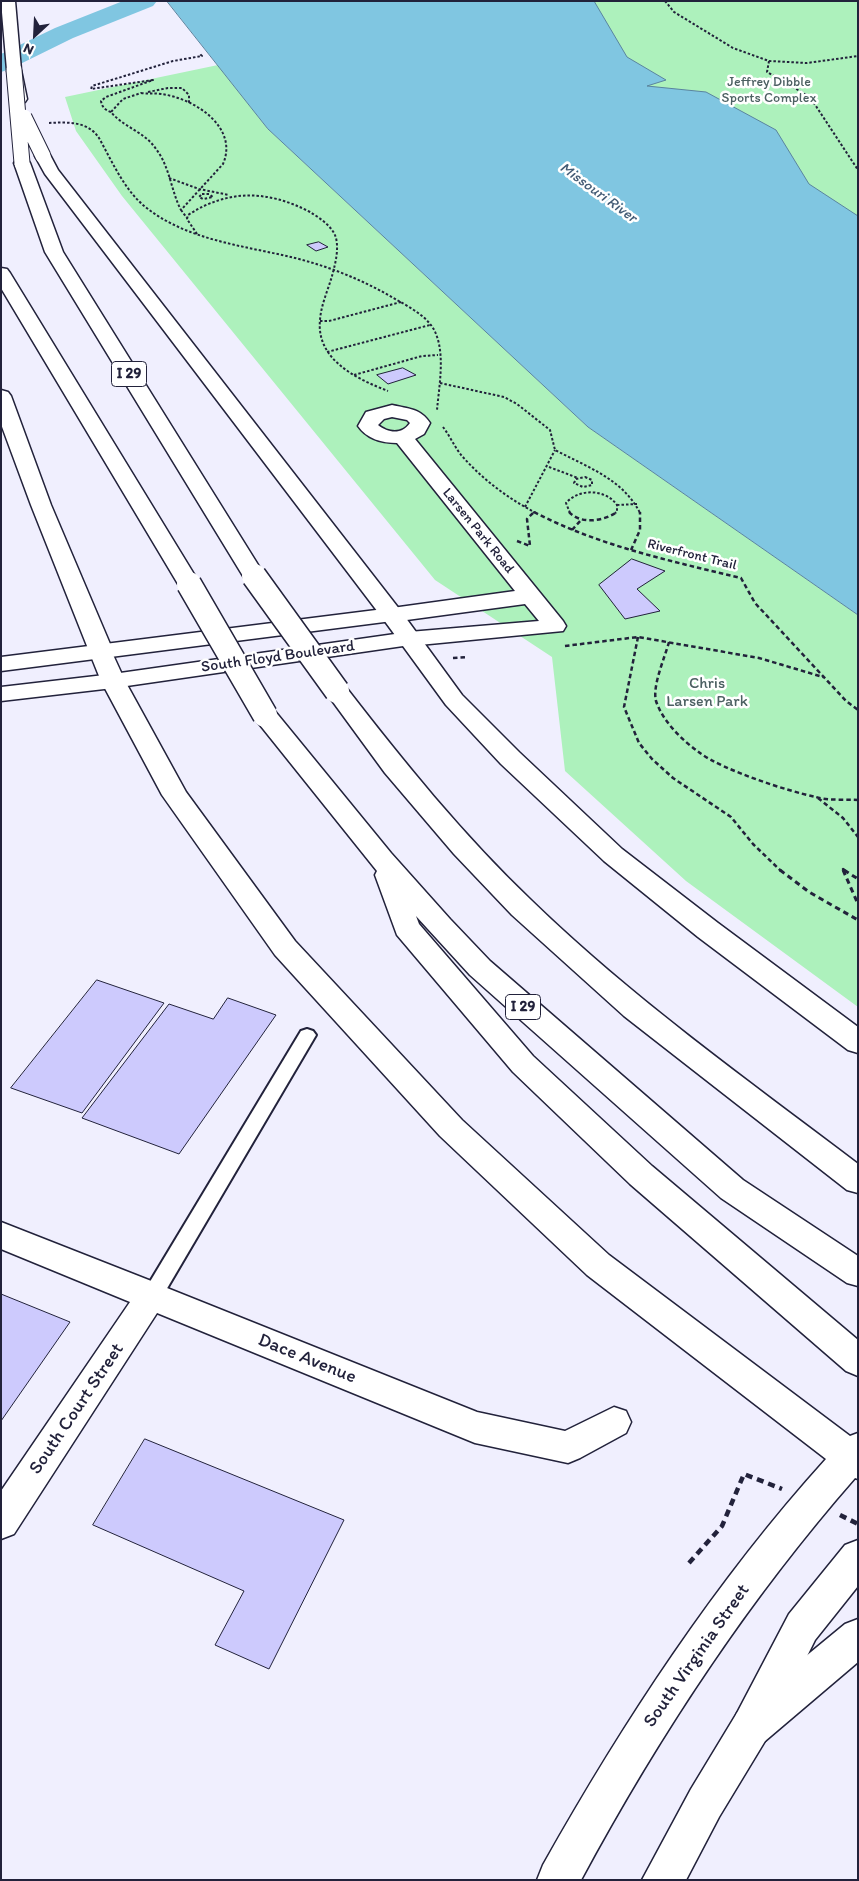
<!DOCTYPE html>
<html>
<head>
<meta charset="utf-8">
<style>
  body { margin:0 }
  #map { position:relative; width:859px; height:1881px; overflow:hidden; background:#f0effe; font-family:Itim,sans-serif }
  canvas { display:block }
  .frame { position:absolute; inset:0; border:2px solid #22223b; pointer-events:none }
  .north { position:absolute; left:10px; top:10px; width:50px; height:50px; -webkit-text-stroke:4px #fff; paint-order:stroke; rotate:205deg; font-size:14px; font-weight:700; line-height:20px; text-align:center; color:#22223b }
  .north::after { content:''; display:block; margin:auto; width:18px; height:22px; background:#22223b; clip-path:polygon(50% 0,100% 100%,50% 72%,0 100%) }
</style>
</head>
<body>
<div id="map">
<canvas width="859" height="1881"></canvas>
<div class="frame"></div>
<div class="north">N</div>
</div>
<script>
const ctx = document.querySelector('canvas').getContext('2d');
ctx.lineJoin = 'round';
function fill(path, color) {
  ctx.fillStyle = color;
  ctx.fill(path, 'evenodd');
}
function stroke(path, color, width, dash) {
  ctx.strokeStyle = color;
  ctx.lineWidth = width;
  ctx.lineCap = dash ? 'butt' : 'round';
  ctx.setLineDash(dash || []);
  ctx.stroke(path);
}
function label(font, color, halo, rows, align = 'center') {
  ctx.font = font + ' Itim,sans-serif';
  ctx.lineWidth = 5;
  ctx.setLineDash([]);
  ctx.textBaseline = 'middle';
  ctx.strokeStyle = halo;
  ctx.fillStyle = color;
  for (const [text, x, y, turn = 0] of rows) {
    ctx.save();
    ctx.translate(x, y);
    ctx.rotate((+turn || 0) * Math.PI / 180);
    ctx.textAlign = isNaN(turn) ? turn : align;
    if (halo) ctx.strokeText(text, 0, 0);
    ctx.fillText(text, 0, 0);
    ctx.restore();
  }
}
fill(new Path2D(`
  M 487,1 L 858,1 L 858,250 Z
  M 218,65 L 268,129 L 588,427 L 858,615 L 858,1007 L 686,881 L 565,771 L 552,657 L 435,580 L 122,196 L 76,131 L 65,97 Z`), '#adf1bc');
const water = new Path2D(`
  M 167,1 L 594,1 L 627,57 L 666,80 L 647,86 L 706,92 L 776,130 L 809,184 L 858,216 L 858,615 L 588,427 L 268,129 Z`);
fill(water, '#80c6e1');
stroke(water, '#5a849f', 1);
fill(new Path2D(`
  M 123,1 L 157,1 L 153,6 L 73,38 L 10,69 L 1,72 L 1,54 L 55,28 Z`), '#80c6e1');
const building = new Path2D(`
  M 319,242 L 328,247 L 316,251 L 307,245 Z
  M 403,368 L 416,375 L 388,384 L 377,375 Z
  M 632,559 L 665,571 L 637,589 L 660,611 L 625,619 L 599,585 Z
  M 97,980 L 164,1003 L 82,1113 L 11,1088 Z
  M 228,998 L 276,1015 L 179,1154 L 82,1118 L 169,1004 L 213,1019 Z
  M 1,1294 L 70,1322 L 1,1421 Z
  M 145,1439 L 344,1520 L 269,1669 L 215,1645 L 244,1591 L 93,1525 Z`);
fill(building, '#cdcafd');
stroke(building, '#22223b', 1);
const service = new Path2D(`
  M 307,1029 L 313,1031 L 316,1035 L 159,1302 L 152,1304 L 145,1302 L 142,1296 L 145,1290 L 301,1031 Z`);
const minor = new Path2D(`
  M 392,405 C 409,409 420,408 430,423 L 424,434 L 415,439 L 563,621 L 566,626 L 563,631 L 409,646 L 401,644 L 398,639 L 401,634 L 409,632 L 539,621 L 525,604 L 392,622 L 384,620 L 381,615 L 384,610 L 392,608 L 515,591 L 397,443 C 382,443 367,439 358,426 L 366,412 ZM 392,417 L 407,420 L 410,423 C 402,435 388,433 378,425 L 384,419 Z
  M 152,1282 L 477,1412 L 565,1431 L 614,1407 L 626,1411 L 631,1422 L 626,1433 L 580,1458 L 568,1463 L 475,1443 L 140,1306 L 136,1296 L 140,1286 Z`);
const tertiary = new Path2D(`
  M 1,1222 L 164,1286 L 168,1296 L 14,1534 L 1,1539 L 1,1491 L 130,1302 L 1,1249 Z`);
const secondary = new Path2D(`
  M 392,608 L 400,610 L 403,615 L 400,620 L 1,671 L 1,657 Z
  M 409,632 L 417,634 L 420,639 L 417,644 L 113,688 L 1,701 L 1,687 L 113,674 Z`);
const primary = new Path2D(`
  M 392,608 L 400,610 L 462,695 L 519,752 L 622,849 L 718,923 L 858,1027 L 858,1053 L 848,1050 L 698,937 L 604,861 L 501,764 L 446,705 L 384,620 L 381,615 L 384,610 Z
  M 101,644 L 109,646 L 125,681 L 186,792 L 295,941 L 462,1120 L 609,1255 L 850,1436 L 858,1433 L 858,1479 L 855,1478 C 748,1600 658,1737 581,1880 L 537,1880 L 543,1865 C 624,1721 715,1582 826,1459 L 587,1275 L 440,1136 L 275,955 L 162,795 L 101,681 L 89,651 L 93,646 Z
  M 858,1540 L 858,1586 L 815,1640 L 765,1741 L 719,1817 L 686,1880 L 642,1880 L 691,1789 L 737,1713 L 789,1614 L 845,1545 Z`);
const motorway = new Path2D(`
  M 1,1 L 15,1 L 21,70 L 27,99 L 25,102 L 15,102 L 13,99 L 7,70 Z
  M 43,151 L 49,153 L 58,170 L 400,610 L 403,615 L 400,620 L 392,622 L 384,620 L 45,174 L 35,156 L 37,153 Z
  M 22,158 L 28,160 L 30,163 L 63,252 L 265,576 L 262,581 L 254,583 L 246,581 L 243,576 L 45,252 L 14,163 L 16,160 Z
  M 1,268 L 7,269 L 10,273 L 200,584 L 197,589 L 189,591 L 181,589 L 178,584 L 1,288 Z
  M 1,390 L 8,392 L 11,396 L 51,505 L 113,651 L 109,656 L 101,658 L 93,656 L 89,651 L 31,505 L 1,424 Z
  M 337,684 L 345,686 C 403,761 462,834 531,900 C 632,998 746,1079 858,1164 L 858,1193 L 847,1190 L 624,1016 L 512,915 L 454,854 L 385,773 L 325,691 L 329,686 Z
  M 265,708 L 274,710 L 391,853 L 450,919 L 490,961 L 743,1180 L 858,1256 L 858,1286 L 847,1283 L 721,1198 L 470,975 L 416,916 L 419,924 L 533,1056 L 652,1166 L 858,1340 L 858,1376 L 846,1371 L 630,1184 L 513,1072 L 397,935 L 375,875 L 377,871 L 256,720 L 253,715 L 256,710 Z
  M 858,1619 L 858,1662 L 765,1741 L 751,1747 L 737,1741 L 731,1727 L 737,1713 L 845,1624 Z`);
stroke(service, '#22223b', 4);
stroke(minor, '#22223b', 3);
stroke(tertiary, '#22223b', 3);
stroke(secondary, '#22223b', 3);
stroke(primary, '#22223b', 3);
stroke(motorway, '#22223b', 3);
stroke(new Path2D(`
  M 665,1 L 674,12 L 733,48 L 769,61 L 807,63 L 858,56
  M 769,61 L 767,72 L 810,97 L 858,170
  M 148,92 L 168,88 L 182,88 L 189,95 L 189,103
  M 141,93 C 148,94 154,93 161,94 C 194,98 239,127 223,164 L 181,210 C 171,191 170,167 156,149 C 145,132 123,127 111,112 L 123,99 Z
  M 111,112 C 105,110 102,107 101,101 L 106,97 L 153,80 L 91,89 L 92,86 L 173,61 L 202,56 L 200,54
  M 49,123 C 67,122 88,121 99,138 C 113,163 125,192 148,209 C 190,241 246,246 295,258 C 331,267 365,281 397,300 C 411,308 430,318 436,334 C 445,356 439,387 437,410
  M 169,178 L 199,189 L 229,195
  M 202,194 L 209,194 L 213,197 L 203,199 L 199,197 Z
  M 181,210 L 187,218
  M 197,234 L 187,219 L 188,215 C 228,189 268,190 310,212 C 320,218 333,227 336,238 C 339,250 335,265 332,276 C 328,290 321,305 320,320 C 316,360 357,379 388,391
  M 320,321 L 329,321 L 401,302
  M 327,352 L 430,325
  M 354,375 L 422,356 L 438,355
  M 440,383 L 504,397 L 517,404 L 550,430 L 555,450 C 587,467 623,479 640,513
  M 443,427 C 450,436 455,448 462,456 C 483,480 509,499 536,513
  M 549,467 L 578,478
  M 585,477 L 592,480 L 592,485 L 583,487 L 574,483 L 576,479 Z
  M 617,505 L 637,504
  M 525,507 L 555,450
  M 533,513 L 534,512
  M 570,513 L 566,503 C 579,488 606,489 617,505 L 617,512 L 615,513`), '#22223b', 2, [2.5, 2]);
stroke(new Path2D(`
  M 534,512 C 599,546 671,561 741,578 L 755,603 L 846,701 L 858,710
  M 569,512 C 581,525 604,521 617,512
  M 572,530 L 582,519
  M 517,541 L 530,546 L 527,519 L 534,512
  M 631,550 L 640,530 L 640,512
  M 638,637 L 624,707 L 639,743 L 652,759 L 673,778 L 731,817 L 753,844 L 781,871
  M 669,642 C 665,657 652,686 656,701 C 663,722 683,741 700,753 C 723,770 787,791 816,797 C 829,801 845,799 858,800
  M 565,646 L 638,637 L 759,658 L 823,677
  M 453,658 L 467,657
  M 818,798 L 843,818 L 858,837
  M 844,871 L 843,869 L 846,871`), '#22223b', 2.5, [4.5, 3]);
stroke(new Path2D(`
  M 780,870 L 809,892 L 858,920
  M 843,870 L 858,904
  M 844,870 L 858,879`), '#22223b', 3, [5.5, 4]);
stroke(new Path2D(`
  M 840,1515 L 858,1524
  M 689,1563 L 722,1526 L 744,1474 L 782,1489`), '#22223b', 4.5, [7, 5]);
fill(service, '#fff');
fill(minor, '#fff');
fill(tertiary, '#fff');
fill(secondary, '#fff');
fill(primary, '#fff');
fill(motorway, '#fff');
const motorwayBridgeFar1 = new Path2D(`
  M 14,70 L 22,163
  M 24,117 L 43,156`);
const motorwayBridge = new Path2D(`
  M 254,576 L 337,691
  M 189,584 L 265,715`);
stroke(motorwayBridgeFar1, '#22223b', 17, []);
stroke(motorwayBridge, '#22223b', 27, []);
stroke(motorwayBridgeFar1, '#fff', 15);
stroke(motorwayBridge, '#fff', 24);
label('14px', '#4c6062', '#fff', [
  ["Jeffrey Dibble",769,82],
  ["Sports Complex",769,98]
]);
label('14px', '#22223b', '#fff', [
  ["Larsen Park Road",478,531,51],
  ["Riverfront Trail",692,555,14]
]);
label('italic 15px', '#435b75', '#fff', [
  ["Missouri River",598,193,36]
]);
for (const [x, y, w] of [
  [129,374,35],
  [523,1007,35]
]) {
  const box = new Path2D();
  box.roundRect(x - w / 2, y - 12.5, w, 25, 4);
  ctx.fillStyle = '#fff';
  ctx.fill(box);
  stroke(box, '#22223b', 1);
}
label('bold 15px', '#22223b', null, [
  ["I 29",129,374],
  ["I 29",523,1007]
]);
label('16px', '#22223b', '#fff', [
  ["South Floyd Boulevard",278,657,-8]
]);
label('16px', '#4c6062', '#fff', [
  ["Chris",707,684],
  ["Larsen Park",707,702]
]);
label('19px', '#22223b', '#fff', [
  ["Dace Avenue",307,1359,22],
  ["South Court Street",77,1409,-56],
  ["South Virginia Street",697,1656,-55]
]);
</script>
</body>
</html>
